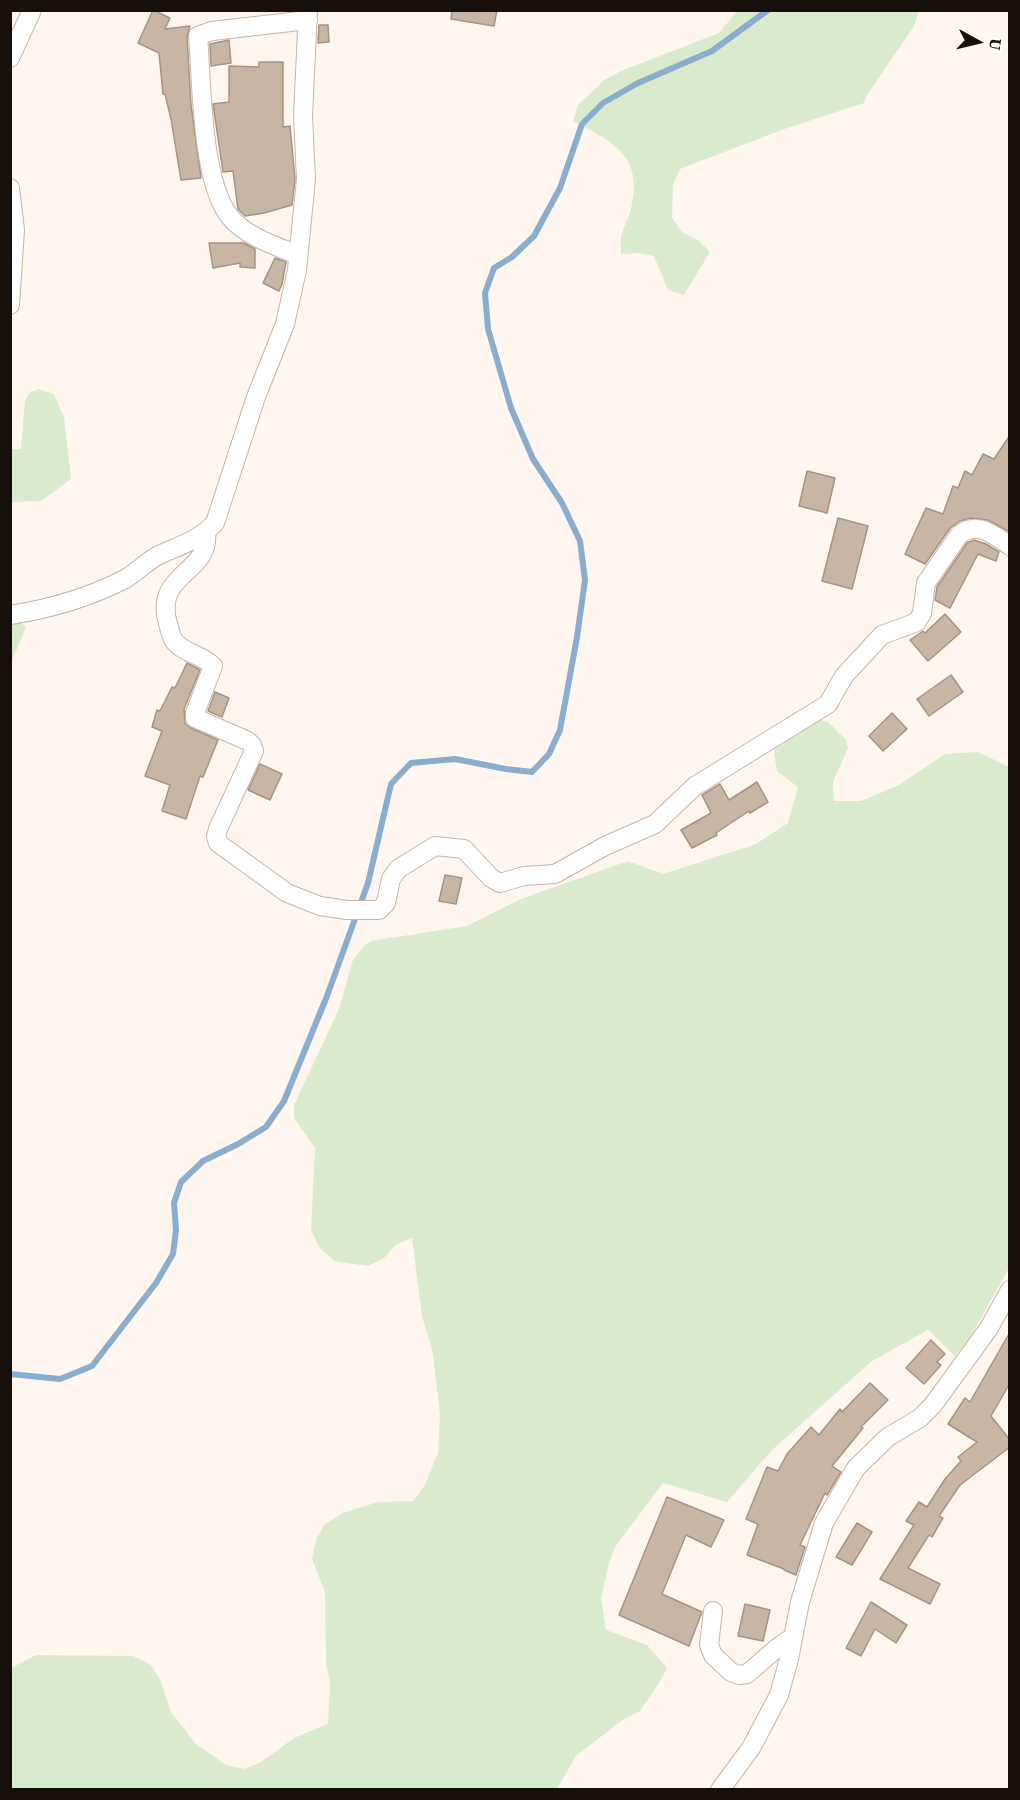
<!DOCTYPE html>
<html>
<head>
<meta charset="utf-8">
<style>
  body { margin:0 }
  #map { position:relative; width:1020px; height:1800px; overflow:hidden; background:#fff6ef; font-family:"Source Serif 4",serif }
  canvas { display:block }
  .frame { position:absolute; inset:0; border:12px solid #17100a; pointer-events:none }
  .north { position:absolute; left:948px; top:12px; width:60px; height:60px; -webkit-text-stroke:4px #fff; paint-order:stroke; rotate:98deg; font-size:16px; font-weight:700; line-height:24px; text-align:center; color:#17100a }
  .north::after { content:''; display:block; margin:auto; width:21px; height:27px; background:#17100a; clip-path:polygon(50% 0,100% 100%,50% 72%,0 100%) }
</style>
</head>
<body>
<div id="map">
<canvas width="1020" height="1800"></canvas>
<div class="frame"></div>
<div class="north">U</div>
</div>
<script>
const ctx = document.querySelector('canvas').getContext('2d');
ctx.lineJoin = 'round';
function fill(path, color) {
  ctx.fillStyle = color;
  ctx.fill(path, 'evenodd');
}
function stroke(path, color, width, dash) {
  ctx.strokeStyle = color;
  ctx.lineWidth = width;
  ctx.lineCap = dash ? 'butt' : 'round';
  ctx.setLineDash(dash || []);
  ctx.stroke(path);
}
fill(new Path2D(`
  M 737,11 L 919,11 L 914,26 L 867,95 L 864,103 L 787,128 L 680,169 L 673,185 L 672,218 L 682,232 L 698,240 L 710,252 L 684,295 L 668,290 L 654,256 L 638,253 L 621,254 C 621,248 620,241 621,236 C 624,226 629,218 631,209 C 644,156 613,142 573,121 L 578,105 L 604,80 L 621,71 L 719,33 Z
  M 38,389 L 54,394 L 64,417 L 71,479 L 41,501 L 11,502 L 11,449 L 21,449 L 25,401 L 29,393 Z
  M 11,615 L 26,627 L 11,663 Z
  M 809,715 L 829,723 L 846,740 L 848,748 L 833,782 L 834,801 L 861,801 L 899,785 L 945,754 L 978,752 L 1009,767 L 1009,1268 L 971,1336 L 955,1356 L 928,1330 L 872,1361 L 772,1450 L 727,1502 L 663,1483 L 615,1547 L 609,1563 L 601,1599 L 606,1630 L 647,1645 L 667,1668 L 659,1683 L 640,1711 L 624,1719 L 576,1756 L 557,1789 L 11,1790 L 11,1668 L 36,1655 L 133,1656 L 151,1665 L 160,1679 L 171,1712 L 196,1744 L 226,1765 L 244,1769 L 261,1762 L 294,1738 L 328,1724 L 330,1682 L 326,1665 L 325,1592 L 312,1559 L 316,1540 L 324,1525 L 343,1513 L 378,1502 L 413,1501 L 424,1487 L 438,1453 L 440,1415 L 433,1354 L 422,1316 L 412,1238 L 395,1245 L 384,1258 L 368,1266 L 334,1261 L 319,1247 L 311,1230 L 315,1148 L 294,1118 L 294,1105 L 339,1009 L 353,960 L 364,946 L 371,941 L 467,926 L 521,899 L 628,861 L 663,874 L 756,844 L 788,823 L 798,787 L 777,771 L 774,753 L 784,726 Z`), '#d9ebcc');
stroke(new Path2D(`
  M 10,1374 L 60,1379 L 92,1366 L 156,1283 L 173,1254 L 176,1230 L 174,1203 L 181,1182 L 203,1161 L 238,1144 L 266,1127 L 284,1101 L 327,996 L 368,883 L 391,784 L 411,763 L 455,759 L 506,769 L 532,772 L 549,754 L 560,730 L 577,637 L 585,580 L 580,541 L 562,503 L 533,459 L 511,408 L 488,329 L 485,293 L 494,268 L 512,257 L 534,236 L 560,188 L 582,124 L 603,103 L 638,83 L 712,51 L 768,10`), '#8aadce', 6);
const building = new Path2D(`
  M 153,10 L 170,18 L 165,29 L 190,26 L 187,37 L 191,105 L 201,178 L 181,180 L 171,119 L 165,94 L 163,94 L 159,53 L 138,43 Z
  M 452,10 L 497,10 L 494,26 L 451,19 Z
  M 319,25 L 328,25 L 329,42 L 318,43 Z
  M 229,40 L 231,63 L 211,66 L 210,44 Z
  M 259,62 L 283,62 L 283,127 L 290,126 L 295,179 L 292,205 L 264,213 L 245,216 L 238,209 L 233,171 L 223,172 L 213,104 L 229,102 L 229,66 L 259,67 Z
  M 209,243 L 244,243 L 255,249 L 255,268 L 240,267 L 240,263 L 213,268 Z
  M 275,258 L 286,262 L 282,284 L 279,291 L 263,283 Z
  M 1010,435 L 1010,532 L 988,520 L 970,518 L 960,521 L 950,528 L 925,564 L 905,554 L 926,508 L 943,514 L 953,486 L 958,488 L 965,471 L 972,475 L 983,454 L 994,459 Z
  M 807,471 L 835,478 L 827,513 L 799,506 Z
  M 838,518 L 868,526 L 852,589 L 822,581 Z
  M 974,540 L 986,544 L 999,552 L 996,561 L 978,554 L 950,608 L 935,600 L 937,587 L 967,543 Z
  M 945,614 L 961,632 L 928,661 L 910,640 L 923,631 L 925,633 Z
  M 187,663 L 200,670 L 184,709 L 185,724 L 191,728 L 218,740 L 203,777 L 200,776 L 186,819 L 162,811 L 170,785 L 145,776 L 162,731 L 152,727 L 157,710 L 160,711 L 172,687 L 175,688 Z
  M 951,675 L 963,692 L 929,716 L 917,699 Z
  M 215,692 L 229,698 L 222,717 L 208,711 Z
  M 892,713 L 907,729 L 883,751 L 869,736 Z
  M 260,764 L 282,774 L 270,800 L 248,790 Z
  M 757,782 L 768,802 L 750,813 L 749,811 L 716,833 L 717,835 L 692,848 L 681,830 L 711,813 L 702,795 L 720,784 L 729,800 Z
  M 445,875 L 462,878 L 456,904 L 439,901 Z
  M 1010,1332 L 1010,1383 L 991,1416 L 1010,1440 L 1010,1447 L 960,1485 L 939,1516 L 943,1518 L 932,1537 L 929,1535 L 908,1568 L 940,1584 L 930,1604 L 880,1579 L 914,1525 L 906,1521 L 919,1502 L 927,1507 L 945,1479 L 961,1461 L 958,1457 L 977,1442 L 948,1424 L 965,1398 L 970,1402 Z
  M 931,1340 L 945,1354 L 937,1362 L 941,1365 L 924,1384 L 906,1368 Z
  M 870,1383 L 888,1400 L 861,1427 L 863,1428 L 832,1466 L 841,1472 L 827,1495 L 825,1493 L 800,1545 L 805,1547 L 796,1575 L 784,1570 L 784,1569 L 747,1555 L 758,1524 L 746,1519 L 767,1467 L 778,1471 L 787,1454 L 811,1427 L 819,1435 L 840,1409 L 842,1412 Z
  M 667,1497 L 724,1520 L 711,1547 L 686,1535 L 662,1594 L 702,1612 L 689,1646 L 619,1615 Z
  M 857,1523 L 872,1532 L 852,1565 L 836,1557 Z
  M 871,1602 L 907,1625 L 896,1643 L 875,1629 L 861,1656 L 846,1648 Z
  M 745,1604 L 770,1610 L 763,1641 L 738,1636 Z`);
fill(building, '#c9b5a4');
stroke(building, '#a69382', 1.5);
const minor = new Path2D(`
  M 10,58 L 32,10
  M 10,188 L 15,230
  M 10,231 L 15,230 L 10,305
  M 298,255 C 276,246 245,236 230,217 C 201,181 202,83 198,36 L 212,31 L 308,20
  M 206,533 C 211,574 153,572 168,624 C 170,629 171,637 174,641 C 183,653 203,655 213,666 L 195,713 L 195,718 L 248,741 L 252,745 L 254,751 L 218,829 L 216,837 L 218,843 L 287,893 L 320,906 L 347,910 L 379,910 L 386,903 L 391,879 L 398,869 L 435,846 L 464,849 L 491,878 L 500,883 L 524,876 L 555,874 L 605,846 L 655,824 L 695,786 L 828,704 L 844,676 L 882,635 L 917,622 L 922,613 L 926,583 L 959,535 C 977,520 994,535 1010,546
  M 10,615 C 49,609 90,597 125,579 C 137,572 147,561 159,555 C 179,546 199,540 215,523 L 256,397 L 285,324 L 297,270 L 306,179 L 303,116 L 308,10
  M 713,1611 L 709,1645 L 713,1655 L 731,1672 L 739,1675 L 747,1674 L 777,1648 L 793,1637
  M 720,1790 L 751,1748 L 779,1695 L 789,1659 L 800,1602 L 824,1523 L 856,1468 L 888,1437 L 920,1418 L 933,1405 L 989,1328 L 1010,1290`);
stroke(minor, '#c8b4a3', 20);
stroke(minor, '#fff', 18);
</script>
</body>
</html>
